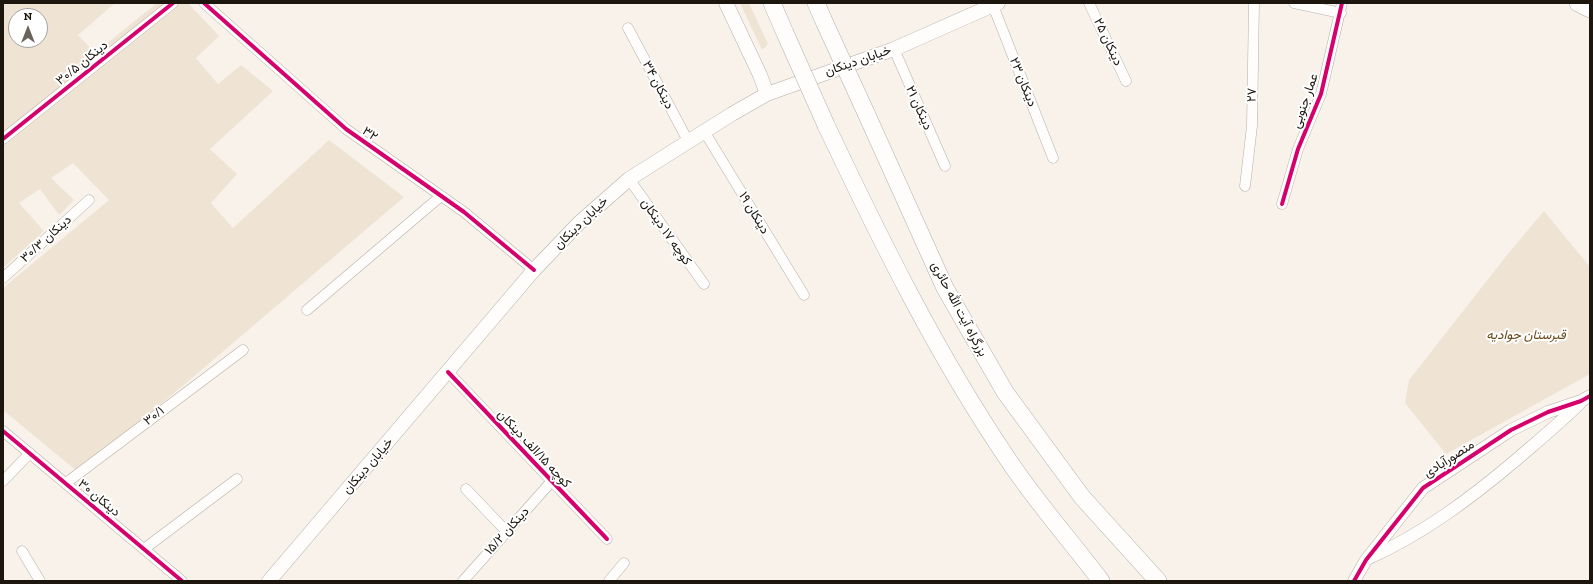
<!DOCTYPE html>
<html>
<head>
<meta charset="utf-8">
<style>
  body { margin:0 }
  #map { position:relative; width:1593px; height:584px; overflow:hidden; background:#f8f2eb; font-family:"Zilla Slab",serif }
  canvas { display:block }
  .frame { position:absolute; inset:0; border:4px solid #1c160f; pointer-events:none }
  .north { position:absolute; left:8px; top:8px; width:40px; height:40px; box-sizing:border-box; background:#fff; border:1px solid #a4a29f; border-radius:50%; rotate:0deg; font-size:11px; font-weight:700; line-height:16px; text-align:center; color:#1c160f }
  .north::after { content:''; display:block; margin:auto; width:14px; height:18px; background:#69635c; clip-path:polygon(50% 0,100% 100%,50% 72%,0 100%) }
</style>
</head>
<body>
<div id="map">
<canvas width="1593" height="584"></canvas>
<div class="frame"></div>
<div class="north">N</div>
</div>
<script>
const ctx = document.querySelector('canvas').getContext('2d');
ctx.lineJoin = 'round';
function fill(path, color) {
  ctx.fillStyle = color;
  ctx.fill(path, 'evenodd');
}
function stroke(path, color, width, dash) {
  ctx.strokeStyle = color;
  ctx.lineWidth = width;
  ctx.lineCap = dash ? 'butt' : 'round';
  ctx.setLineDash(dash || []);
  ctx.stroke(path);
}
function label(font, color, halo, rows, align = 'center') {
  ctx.font = font + ' "Zilla Slab",Vazirmatn,serif';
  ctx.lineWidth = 4;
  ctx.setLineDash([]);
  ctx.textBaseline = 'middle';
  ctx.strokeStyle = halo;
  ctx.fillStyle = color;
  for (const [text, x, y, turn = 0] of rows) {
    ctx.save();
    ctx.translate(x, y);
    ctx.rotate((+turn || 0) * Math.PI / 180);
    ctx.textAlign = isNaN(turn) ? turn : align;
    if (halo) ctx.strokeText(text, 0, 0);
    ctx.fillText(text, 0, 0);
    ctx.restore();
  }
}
fill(new Path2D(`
  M 3,3 L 115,3 L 78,35 L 95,53 L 157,3 L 188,3 L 219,36 L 196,58 L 218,84 L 241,65 L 273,91 L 210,149 L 237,174 L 211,203 L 233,228 L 329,140 L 404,197 L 185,384 L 78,472 L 3,410 L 3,288 L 109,200 L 73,163 L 51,178 L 74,200 L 59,215 L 40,189 L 19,203 L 44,231 L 3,268 ZM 16,16 L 40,16 L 40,40 L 16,40 Z
  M 740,3 L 749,3 L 768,44 L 762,50 Z
  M 1544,211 L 1590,267 L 1590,374 L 1446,454 L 1405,403 L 1409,380 L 1507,255 Z`), '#efe3d4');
const minor = new Path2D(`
  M 204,3 L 346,129 L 464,212 L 534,270
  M 992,3 L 1053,158
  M 1089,3 L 1126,81
  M 1294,3 L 1341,13
  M 628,28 L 688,141
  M 894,49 L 945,166
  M 704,131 L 804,295
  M 3,139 L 173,3
  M 629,179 L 704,284
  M 1245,186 L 1252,126 L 1254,3
  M 1282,204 L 1298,149 L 1321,94 L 1342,3
  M 3,278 L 89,200
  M 307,310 L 441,196
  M 448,372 L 607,539
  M 3,431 L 182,581
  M 3,481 L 30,453
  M 66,483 L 243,350
  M 466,489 L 507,532
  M 144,549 L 237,479
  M 22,551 L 40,581
  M 463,581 L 551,482
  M 609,581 L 624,563`);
const tertiary = new Path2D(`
  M 1369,558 C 1423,534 1471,498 1516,460 C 1538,441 1560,423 1580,403
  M 1354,581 L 1366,560 L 1423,488 L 1511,430 L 1548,412 L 1581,401 L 1590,396`);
const secondary = new Path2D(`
  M 726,3 L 760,75 L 767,94
  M 269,581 L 534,270 L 579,223 L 629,179 L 732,114 L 767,94 L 894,49 L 998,3`);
const trunk = new Path2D(`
  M 772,3 L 785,33
  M 816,3 L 823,19
  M 1578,3 L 1590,9
  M 866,113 L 945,288 L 1005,392 L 1082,497 L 1158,581
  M 826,125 C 881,241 937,355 1009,461 C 1037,503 1071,541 1101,581`);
stroke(minor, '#b5afa8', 11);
stroke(tertiary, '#b5afa8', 13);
stroke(secondary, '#b5afa8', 15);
stroke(trunk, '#b5afa8', 18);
stroke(minor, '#fefdfc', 10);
stroke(tertiary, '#fefdfc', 12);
stroke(secondary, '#fefdfc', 14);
stroke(trunk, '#fefdfc', 17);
const trunkBridge = new Path2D(`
  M 823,19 L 866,113
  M 785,33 L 826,125`);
stroke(trunkBridge, '#b5afa8', 18, []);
stroke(trunkBridge, '#fefdfc', 17);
stroke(new Path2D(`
  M 204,3 L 346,129 L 464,212 L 534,270
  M 3,139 L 173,3
  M 1282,204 L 1298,149 L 1321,94 L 1342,3
  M 448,372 L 607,539
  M 3,431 L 182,581
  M 1354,581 L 1366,560 L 1423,488 L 1511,430 L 1548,412 L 1581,401 L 1590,396`), '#d6006c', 4);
label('13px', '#1c160f', '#fff', [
  ["۲۵ دینکان",1108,42,65],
  ["خیابان دینکان",858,61,-19],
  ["۳۰/۵ دینکان",82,63,-39],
  ["۲۳ دینکان",1023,82,68],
  ["۳۴ دینکان",658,85,62],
  ["۲۷",1252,95,-89],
  ["عمار جنوبی",1305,101,-71],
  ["۲۱ دینکان",919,108,66],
  ["۳۲",370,134,35],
  ["۱۹ دینکان",754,213,59],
  ["خیابان دینکان",581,223,-44],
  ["کوچه ۱۷ دینکان",666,232,55],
  ["۳۰/۳ دینکان",46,239,-42],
  ["بزرگراه آیت الله حائری",959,309,62],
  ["۳۰/۱",154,416,-37],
  ["کوچه ۱۵/الف دینکان",534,449,47],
  ["منصورآبادی",1449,459,-33],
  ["خیابان دینکان",368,466,-49],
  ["۳۰ دینکان",99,498,40],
  ["۱۵/۲ دینکان",507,531,-48]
]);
label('italic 13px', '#684917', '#fff', [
  ["قبرستان جوادیه",1526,335]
]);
</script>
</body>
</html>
